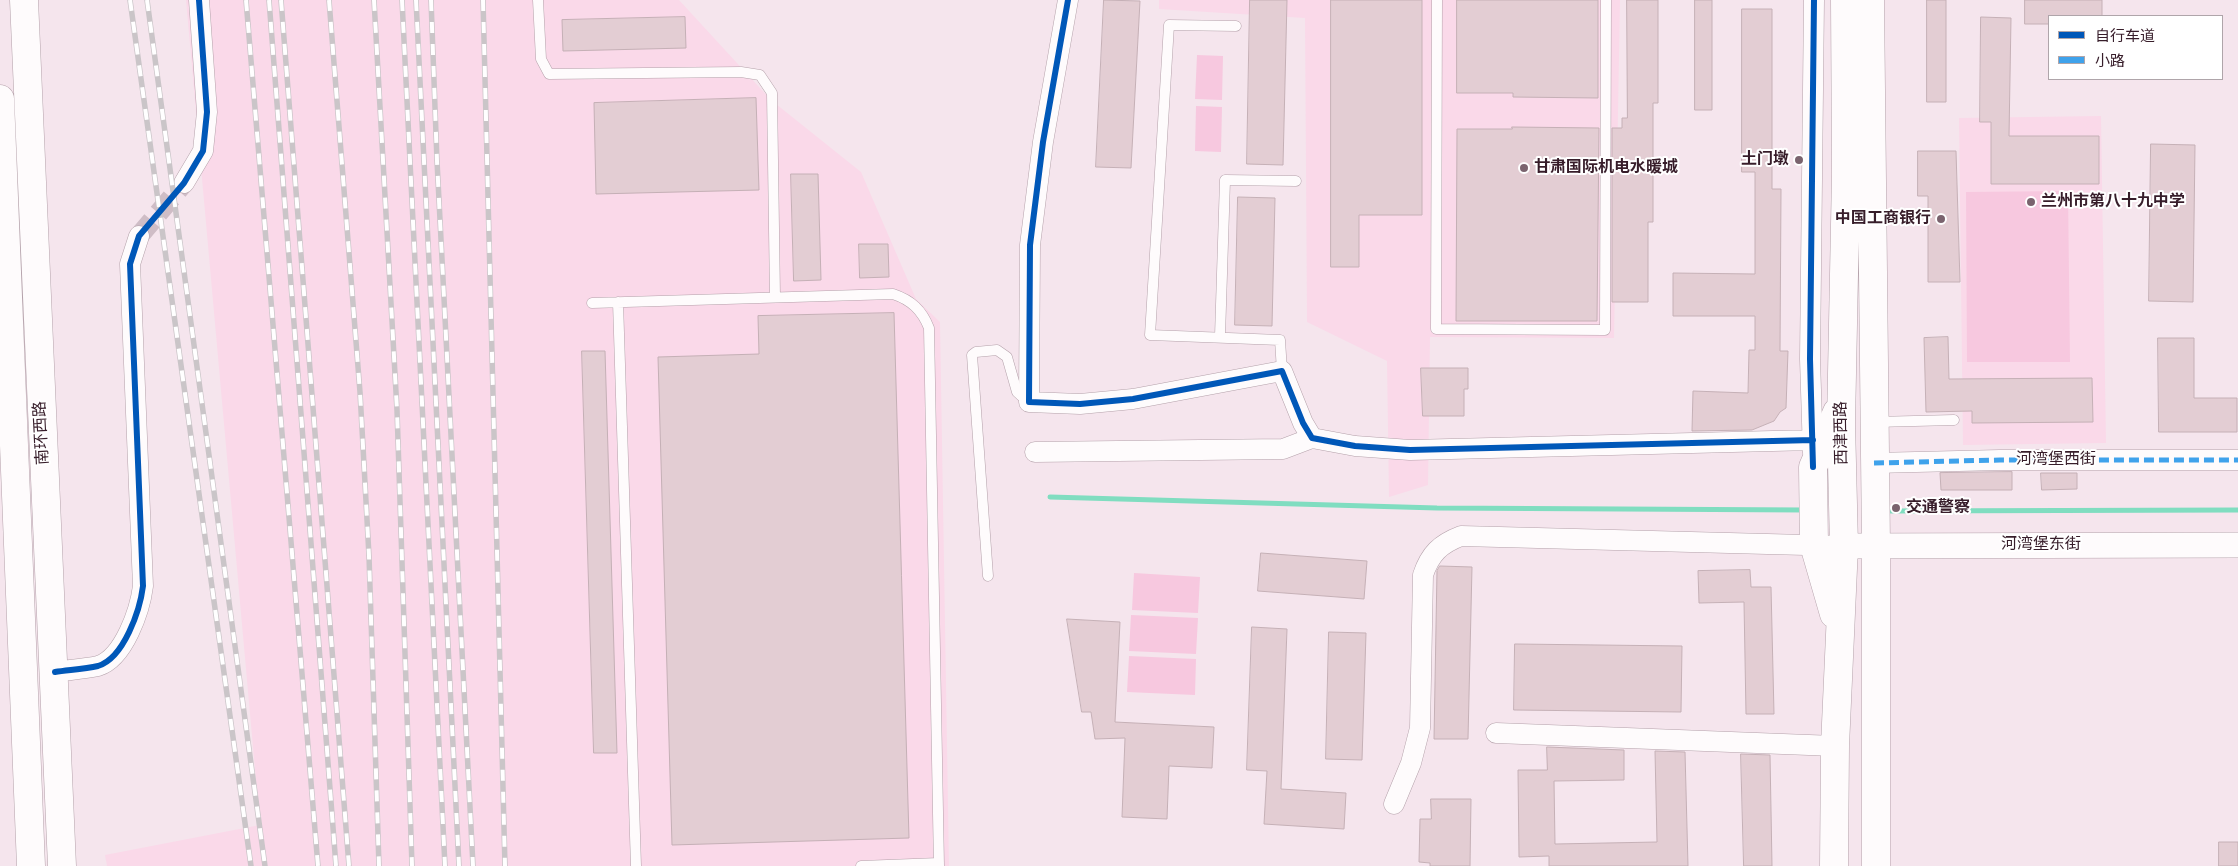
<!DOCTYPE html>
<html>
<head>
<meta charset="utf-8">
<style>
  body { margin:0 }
  #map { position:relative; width:2238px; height:866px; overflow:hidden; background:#f5e5ed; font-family:"Sofia Sans Condensed","Noto Sans SC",sans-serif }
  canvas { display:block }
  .legend { position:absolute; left:2048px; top:15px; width:175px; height:65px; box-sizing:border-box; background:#fff; border:1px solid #afa5aa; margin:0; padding:6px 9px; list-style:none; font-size:15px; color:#371d2a }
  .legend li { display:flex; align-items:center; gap:10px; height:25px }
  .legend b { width:25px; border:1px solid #afa5aa }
</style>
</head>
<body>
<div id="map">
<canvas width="2238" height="866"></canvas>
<ul class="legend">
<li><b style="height:6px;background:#0057b8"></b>自行车道</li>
<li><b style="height:6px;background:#3fa2eb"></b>小路</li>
</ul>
</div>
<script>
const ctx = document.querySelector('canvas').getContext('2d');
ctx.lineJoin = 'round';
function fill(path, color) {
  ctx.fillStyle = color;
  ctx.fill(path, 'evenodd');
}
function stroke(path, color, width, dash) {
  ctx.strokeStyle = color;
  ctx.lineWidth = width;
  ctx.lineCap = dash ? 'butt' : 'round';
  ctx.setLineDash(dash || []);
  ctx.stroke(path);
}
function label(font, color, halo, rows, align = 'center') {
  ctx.font = font + ' "Sofia Sans Condensed","Noto Sans SC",sans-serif';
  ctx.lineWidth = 4;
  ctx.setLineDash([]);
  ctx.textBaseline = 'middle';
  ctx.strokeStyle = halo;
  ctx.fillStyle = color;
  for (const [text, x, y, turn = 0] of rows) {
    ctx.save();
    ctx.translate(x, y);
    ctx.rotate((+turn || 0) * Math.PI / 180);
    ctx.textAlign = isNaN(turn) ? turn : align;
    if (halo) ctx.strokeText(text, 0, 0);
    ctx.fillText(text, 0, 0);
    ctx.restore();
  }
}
fill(new Path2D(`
  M 186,0 L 679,0 L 771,100 L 861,172 L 916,299 L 940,322 L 949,866 L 107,866 L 105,855 L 260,825 Z
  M 1159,0 L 1620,0 L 1614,338 L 1430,337 L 1428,485 L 1389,497 L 1387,361 L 1307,322 L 1305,18 L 1159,9 Z
  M 2101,116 L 2106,443 L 1963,445 L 1959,118 Z`), '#fad9e9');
fill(new Path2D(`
  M 1197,55 L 1223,56 L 1222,100 L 1195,99 Z
  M 1196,106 L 1222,107 L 1221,152 L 1195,151 Z
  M 2068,191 L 2070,362 L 1967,362 L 1966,192 Z
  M 1134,573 L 1200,577 L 1198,613 L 1132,610 Z
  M 1131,615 L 1198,618 L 1196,654 L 1129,651 Z
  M 1129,656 L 1196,659 L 1195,695 L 1127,692 Z`), '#f7c8df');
stroke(new Path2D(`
  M 1050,497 L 1437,508 L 1805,510
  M 1883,511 L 2238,510`), '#80ddc0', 5);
const building = new Path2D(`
  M 1104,0 L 1140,1 L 1131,168 L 1096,167 Z
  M 1250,0 L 1287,0 L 1283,165 L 1247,164 Z
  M 1331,0 L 1422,0 L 1422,215 L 1359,215 L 1359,267 L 1331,267 Z
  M 1457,0 L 1598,0 L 1598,98 L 1513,97 L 1513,93 L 1457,93 Z
  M 1627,0 L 1658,0 L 1658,103 L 1653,103 L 1653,222 L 1648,222 L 1648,302 L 1612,302 L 1612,128 L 1622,128 L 1622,118 L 1627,118 Z
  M 1695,0 L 1712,0 L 1712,110 L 1695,110 Z
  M 1927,0 L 1946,0 L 1946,102 L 1927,102 Z
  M 2025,0 L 2102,0 L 2102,16 L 2049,16 L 2049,24 L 2025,24 Z
  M 1742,9 L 1772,9 L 1772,189 L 1781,189 L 1780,351 L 1788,351 L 1786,408 L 1780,412 L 1774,421 L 1752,430 L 1692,431 L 1693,391 L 1748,393 L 1749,350 L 1755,350 L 1755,316 L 1673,316 L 1673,273 L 1755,274 L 1755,172 L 1742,172 Z
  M 685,17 L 686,48 L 563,51 L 562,20 Z
  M 1981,17 L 2011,18 L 2009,136 L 2099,136 L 2099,184 L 1991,184 L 1991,122 L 1980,122 Z
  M 756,98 L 759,190 L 596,194 L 594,103 Z
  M 1512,127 L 1599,128 L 1597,321 L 1456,321 L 1457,129 L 1512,129 Z
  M 2151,144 L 2195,145 L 2193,302 L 2149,301 Z
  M 1918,151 L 1956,151 L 1960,282 L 1928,282 L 1928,196 L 1918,196 Z
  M 791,174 L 818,174 L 821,280 L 794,281 Z
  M 1238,197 L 1275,198 L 1272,326 L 1235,325 Z
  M 859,244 L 888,244 L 889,277 L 860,278 Z
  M 894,313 L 909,838 L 672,845 L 658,357 L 759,354 L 758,316 Z
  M 1948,337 L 1949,379 L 2092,378 L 2093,422 L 1972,423 L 1972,411 L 1926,412 L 1924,338 Z
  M 2158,338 L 2194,338 L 2194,398 L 2237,398 L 2237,432 L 2159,432 Z
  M 582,351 L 605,351 L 617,753 L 594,753 Z
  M 1421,368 L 1468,368 L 1468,389 L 1464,389 L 1464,416 L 1423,416 Z
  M 2012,472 L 2012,490 L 1941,490 L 1940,473 Z
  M 2041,473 L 2077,473 L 2077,489 L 2042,490 Z
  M 1261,553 L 1367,561 L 1364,599 L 1258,591 Z
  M 1440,566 L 1472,567 L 1468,739 L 1434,739 L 1437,571 Z
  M 1750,570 L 1751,587 L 1771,587 L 1774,714 L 1746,714 L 1744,602 L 1699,603 L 1698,571 Z
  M 1067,619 L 1120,622 L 1115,722 L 1214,727 L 1212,768 L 1169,766 L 1167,819 L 1122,817 L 1125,738 L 1095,739 L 1091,712 L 1082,712 Z
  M 1252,627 L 1287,629 L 1281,789 L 1346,793 L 1344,829 L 1264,824 L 1267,771 L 1247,770 Z
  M 1329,632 L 1366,633 L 1362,760 L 1326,759 Z
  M 1515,644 L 1682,646 L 1681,712 L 1514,710 Z
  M 1547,747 L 1624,750 L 1624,780 L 1554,781 L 1555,844 L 1657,842 L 1655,751 L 1685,752 L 1688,866 L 1549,866 L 1549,856 L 1519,857 L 1518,770 L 1547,770 Z
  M 1741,754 L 1770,755 L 1772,866 L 1744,866 Z
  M 1431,799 L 1471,799 L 1470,866 L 1430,866 L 1430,863 L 1419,862 L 1420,819 L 1431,819 Z
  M 2219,842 L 2238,842 L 2238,866 L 2219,866 Z`);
fill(building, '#e3cdd3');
stroke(building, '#c5b0b6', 1);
stroke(new Path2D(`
  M 139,236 L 184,183`), '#cfbdc6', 20, [20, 10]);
const service = new Path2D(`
  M 538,0 L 541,59 L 549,74 L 741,72 L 760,75 L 772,93 L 775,297
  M 1437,0 L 1436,329 L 1605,330 L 1606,0
  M 1236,26 L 1169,25 L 1150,335 L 1280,340 L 1282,371
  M 618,302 L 636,866
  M 592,303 L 893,294 C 911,300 922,310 929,328 L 939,866
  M 1220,336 L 1225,180 L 1296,181
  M 1875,422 L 1954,420
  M 988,576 L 972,355 L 976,352 L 997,350 L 1007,357 L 1017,392 L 1028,402
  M 861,866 L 939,863`);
const minor = new Path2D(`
  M 1068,0 L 1043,142 L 1030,245 L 1029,402 L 1080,404 L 1133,399 L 1282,371 L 1303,423 L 1312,438 L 1355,446 L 1410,450 L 1813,440
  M 184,183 L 203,151 L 207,112 L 199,0
  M 1035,452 L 1283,449 L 1312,438
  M 1813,453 L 1810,359 L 1814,0
  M 1874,463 L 2000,460 L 2238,460
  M 55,672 C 68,670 84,669 98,666 C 124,658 140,610 143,586 L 130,264 L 139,236
  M 1496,733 L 1835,746
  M 1394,804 L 1411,763 L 1420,728 L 1423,575 C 1430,554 1440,544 1461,536 L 1844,546`);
const tertiary = new Path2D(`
  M 1844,546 L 2238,545`);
const primary = new Path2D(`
  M 1870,0 L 1876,545 L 1876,866
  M 1834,614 L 1814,545 L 1813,467 L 1837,412
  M 1834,866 L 1835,746 L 1844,546 L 1841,423 L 1846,175 L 1845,0`);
const trunk = new Path2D(`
  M 24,0 L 62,866
  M 0,99 L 31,866`);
stroke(service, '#b4a1aa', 11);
stroke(minor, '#b4a1aa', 21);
stroke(tertiary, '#b4a1aa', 26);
stroke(primary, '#b4a1aa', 29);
stroke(trunk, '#b4a1aa', 29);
stroke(service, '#fefbfc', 10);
stroke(minor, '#fefbfc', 20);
stroke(tertiary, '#fefbfc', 25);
stroke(primary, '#fefbfc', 28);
stroke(trunk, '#fefbfc', 28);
const rail = new Path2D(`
  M 130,0 L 251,866
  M 147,0 L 265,866
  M 246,0 L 318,866
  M 269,0 L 336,866
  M 281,0 L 349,866
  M 329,0 L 360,392 L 369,556 L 379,866
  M 374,0 L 397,410 L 412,866
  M 402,0 L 445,866
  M 416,0 L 459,866
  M 431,0 L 437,161 L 473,866
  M 483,0 L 505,866`);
stroke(rail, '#cac5c8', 5.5);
stroke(rail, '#fff', 4, [11]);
stroke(new Path2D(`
  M 1874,463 L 2000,460 L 2238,460`), '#3fa2eb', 5, [10, 5]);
stroke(new Path2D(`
  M 1068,0 L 1043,142 L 1030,245 L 1029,402 L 1080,404 L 1133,399 L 1282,371 L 1303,423 L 1312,438 L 1355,446 L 1410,450 L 1813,440
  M 1813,467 L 1810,359 L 1814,0
  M 55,672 C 68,670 84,669 98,666 C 124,658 140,610 143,586 L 130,264 L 139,236 L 184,183 L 203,151 L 207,112 L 199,0`), '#0057b8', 6);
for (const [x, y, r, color] of [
  [1799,160,5,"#7a636e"],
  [1524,168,5,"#7a636e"],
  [2031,202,5,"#7a636e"],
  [1941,219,5,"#7a636e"],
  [1896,508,5,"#7a636e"]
]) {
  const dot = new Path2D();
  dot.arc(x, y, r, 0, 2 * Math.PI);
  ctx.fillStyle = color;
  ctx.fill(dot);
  stroke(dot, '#fff', 2);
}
label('bold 16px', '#371d2a', '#fff', [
  ["土门墩",1789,160,"right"],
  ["甘肃国际机电水暖城",1534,168],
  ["兰州市第八十九中学",2041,202],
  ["中国工商银行",1931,219,"right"],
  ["交通警察",1906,508]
], 'left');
label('16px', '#371d2a', '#fff', [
  ["南环西路",42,433,-93],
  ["西津西路",1842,433,-91],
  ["河湾堡西街",2056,460],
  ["河湾堡东街",2041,545]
]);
</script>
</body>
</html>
